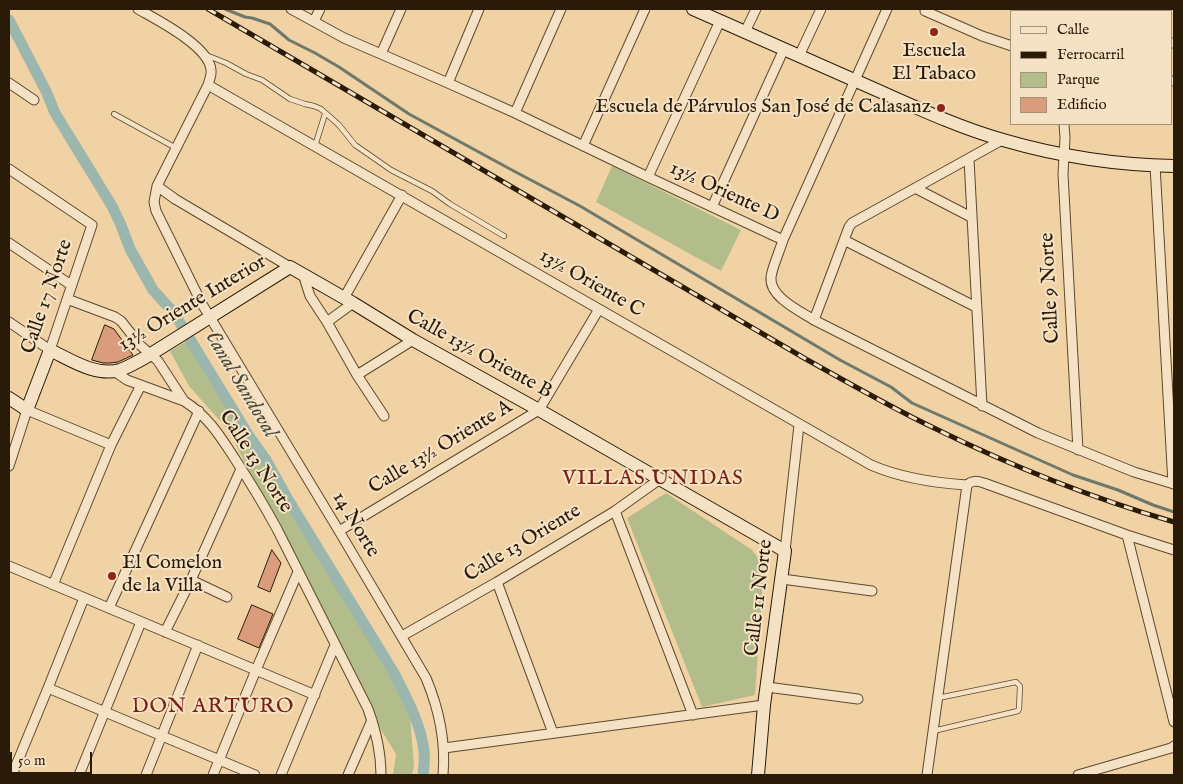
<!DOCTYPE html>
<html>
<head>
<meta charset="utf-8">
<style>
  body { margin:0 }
  #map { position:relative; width:1183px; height:784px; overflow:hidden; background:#f0d2a4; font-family:"IM FELL English",serif }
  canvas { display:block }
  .frame { position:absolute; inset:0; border:10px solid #2a1b09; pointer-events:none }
  .legend { position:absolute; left:1010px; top:10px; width:162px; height:115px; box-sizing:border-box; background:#f5e2c4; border:1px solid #a49279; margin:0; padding:6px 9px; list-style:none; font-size:15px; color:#2a1b09 }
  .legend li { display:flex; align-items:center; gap:10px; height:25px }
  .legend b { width:25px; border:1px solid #a49279 }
  .scale { position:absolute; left:10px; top:752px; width:82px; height:22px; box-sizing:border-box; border:2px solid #2a1b09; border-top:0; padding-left:6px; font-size:15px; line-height:18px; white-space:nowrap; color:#2a1b09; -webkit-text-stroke:4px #f5e2c4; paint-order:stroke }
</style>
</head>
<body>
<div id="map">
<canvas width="1183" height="784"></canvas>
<div class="frame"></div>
<ul class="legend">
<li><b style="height:6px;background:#f5e2c4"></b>Calle</li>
<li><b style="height:6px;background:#2a1b09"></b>Ferrocarril</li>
<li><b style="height:14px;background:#b3bd8b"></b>Parque</li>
<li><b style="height:14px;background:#db9b7d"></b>Edificio</li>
</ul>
<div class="scale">50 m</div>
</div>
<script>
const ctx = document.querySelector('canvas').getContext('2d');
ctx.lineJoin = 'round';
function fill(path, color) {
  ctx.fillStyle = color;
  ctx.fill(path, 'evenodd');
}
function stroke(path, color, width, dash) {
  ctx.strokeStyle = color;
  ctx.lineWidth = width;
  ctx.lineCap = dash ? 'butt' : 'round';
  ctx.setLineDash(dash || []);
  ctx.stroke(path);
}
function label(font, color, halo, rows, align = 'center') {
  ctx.font = font + ' "IM FELL English",serif';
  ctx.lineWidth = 4;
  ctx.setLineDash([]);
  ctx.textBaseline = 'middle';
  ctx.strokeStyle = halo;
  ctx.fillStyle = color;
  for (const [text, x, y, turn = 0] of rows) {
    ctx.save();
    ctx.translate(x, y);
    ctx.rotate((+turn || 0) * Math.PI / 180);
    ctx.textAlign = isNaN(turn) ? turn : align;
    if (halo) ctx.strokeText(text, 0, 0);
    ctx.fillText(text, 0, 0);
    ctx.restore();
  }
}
fill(new Path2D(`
  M 612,166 L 741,230 L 721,271 L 596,202 Z
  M 190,339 L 409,703 L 414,766 L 412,775 L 393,775 L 396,754 L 365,704 L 229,431 L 189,386 L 170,351 Z
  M 666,493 L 752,550 L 764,566 L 755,695 L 702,707 L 627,518 Z`), '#b3bd8b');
stroke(new Path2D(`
  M 225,9 L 245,17 L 252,18 L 270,24 L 289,40 L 315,53 L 339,67 L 409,114 L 510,169 L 580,206 L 840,360 L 891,387 L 912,403 L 1073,475 L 1118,490 L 1153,505 L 1174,512`), '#6e786b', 3);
stroke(new Path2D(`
  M 9,20 L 46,91 L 55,113 L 112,206 L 121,225 L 130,249 L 153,290 L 174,313 L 249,436 L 266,460 L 286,496 L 394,673 C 406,697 421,724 424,751 C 425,759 424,767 423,775`), '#9bb6ac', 11);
const building = new Path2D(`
  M 105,325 L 114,329 L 133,355 L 118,362 L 110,363 L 103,363 L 92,360 Z
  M 272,550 L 281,563 L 270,592 L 258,587 Z
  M 252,605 L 273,614 L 259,648 L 238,639 Z`);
fill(building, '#db9b7d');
stroke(building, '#2a1b09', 1);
const lane = new Path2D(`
  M 206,55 L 226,63 L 246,74 L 262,80 L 290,99 L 305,104 L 314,106 L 321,109 L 339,125 L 355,145 L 371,156 L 391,170 L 432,191 L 450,204 L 504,236
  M 114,114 L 176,148
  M 315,146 L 325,114
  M 933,731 L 1018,711 L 1019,709 L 1020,686 L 1016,682 L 938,698`);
const street = new Path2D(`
  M 138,9 C 157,20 209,46 211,70 C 212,74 209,81 208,85 L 157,186 L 154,202 L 156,211 L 202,304 L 339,531 L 426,678 C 439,709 446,741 443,775
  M 291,9 L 344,38 L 448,83 L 515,113 L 648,177 L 783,240 C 780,250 772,268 771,277 C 769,297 800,311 814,320 L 1038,433 L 1134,472 L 1174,484
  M 1057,9 L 1057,11
  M 925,11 L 982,36 L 1012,46
  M 314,21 L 320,9
  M 745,32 L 756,9
  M 1172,43 L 1174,43
  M 381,54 L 401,9
  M 799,56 L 821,9
  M 1172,81 L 1174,81
  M 9,83 L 34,100
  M 448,83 L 479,9
  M 208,85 L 871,465 C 901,478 935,483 967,485
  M 515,113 L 561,9
  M 1064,124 L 1065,138 L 1063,174 L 1078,450
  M 583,146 L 645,9
  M 969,159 L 982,406
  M 1155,165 L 1173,484
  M 9,169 L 92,225 L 50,350 L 9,322
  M 648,177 L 720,21
  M 157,186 L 175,199 L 290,267
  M 915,188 L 971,217
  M 712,207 L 784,49
  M 783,240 L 887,9
  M 844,240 L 976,307
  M 9,243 L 71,285
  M 303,274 L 310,296 L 327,322 L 357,375 L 384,416
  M 344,298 L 402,195
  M 67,299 L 115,317 L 121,321 L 140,345 L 158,361 L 184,401
  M 814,320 L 849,227 L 852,223 L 1002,140
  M 327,322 L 353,303
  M 114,371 L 127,380 L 184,401 C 208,416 220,436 235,459 C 250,482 264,505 277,529 L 368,709 C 376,731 381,751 381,775
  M 357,375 L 413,340
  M 9,466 L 27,410 L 111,445
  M 615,511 L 693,715
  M 339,531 L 539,410 L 599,309
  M 1127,535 L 1174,722
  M 785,551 L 799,425
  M 9,566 L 315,695
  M 782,579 L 872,591
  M 191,580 L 227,597
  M 497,582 L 553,733
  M 53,585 L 111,445 L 141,385
  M 109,608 L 199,411
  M 165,632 L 191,580 L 241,469
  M 402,636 L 497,582 L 615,511 L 660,479
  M 767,687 L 858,699
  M 48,688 L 255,775
  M 444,748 L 764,705
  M 12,775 L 48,688 L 84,598
  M 79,775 L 141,622
  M 146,775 L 198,645
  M 213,775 L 256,670 L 298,572
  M 281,775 L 335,645
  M 348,775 L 372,720
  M 927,775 L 967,485 C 972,480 977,481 984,483 L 1127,535 L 1174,550
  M 1078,775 L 1171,748 L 1174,746`);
const secondary = new Path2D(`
  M 693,9 C 750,34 806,59 863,84 C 909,104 954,126 1003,140 C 1058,156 1117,165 1174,166
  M 9,398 L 27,410 L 50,350 C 71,360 96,377 120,370 C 131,366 141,360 151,354 L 290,267 L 353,303 L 413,340 L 539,410 L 785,551 L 764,705 L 758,775`);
stroke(lane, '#5c4930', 6);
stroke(street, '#5c4930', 11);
stroke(secondary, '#2a1b09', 14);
stroke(lane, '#f5e2c4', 4.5);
stroke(street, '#f5e2c4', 9);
stroke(secondary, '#f5e2c4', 12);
const rail = new Path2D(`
  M 208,9 L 804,358 C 847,382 890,407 934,428 C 1011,466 1092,498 1174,522`);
stroke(rail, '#2a1b09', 5);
stroke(rail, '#f5e2c4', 3, [9]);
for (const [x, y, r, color] of [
  [934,32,5,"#8f2418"],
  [941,108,5,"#8f2418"],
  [112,576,5,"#8f2418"]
]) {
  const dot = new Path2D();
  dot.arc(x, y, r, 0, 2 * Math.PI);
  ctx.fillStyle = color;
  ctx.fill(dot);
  stroke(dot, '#f5e2c4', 2);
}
label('20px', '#2a1b09', '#f5e2c4', [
  ["Escuela",934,52],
  ["El Tabaco",934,75],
  ["Escuela de Párvulos San José de Calasanz",931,108,"right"],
  ["El Comelon",122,564,"left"],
  ["de la Villa",122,587,"left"]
]);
label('20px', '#2a1b09', '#f5e2c4', [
  ["13½ Oriente D",724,193,25],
  ["13½ Oriente C",591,284,30],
  ["Calle 9 Norte",1051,288,-93],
  ["Calle 17 Norte",48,297,-71],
  ["13½ Oriente Interior",193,304,-31],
  ["Calle 13½ Oriente B",479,355,29],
  ["Calle 13½ Oriente A",441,448,-31],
  ["Calle 13 Norte",255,462,57],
  ["14 Norte",355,525,59],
  ["Calle 13 Oriente",523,544,-31],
  ["Calle 11 Norte",760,598,-83]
]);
label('italic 21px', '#4c4a3a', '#f5e2c4', [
  ["Canal Sandoval",240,385,59]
]);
ctx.letterSpacing = '1px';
label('21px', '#7a1f14', '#f5e2c4', [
  ["VILLAS UNIDAS",653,480],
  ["DON ARTURO",213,708]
]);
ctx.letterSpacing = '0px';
</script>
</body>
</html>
